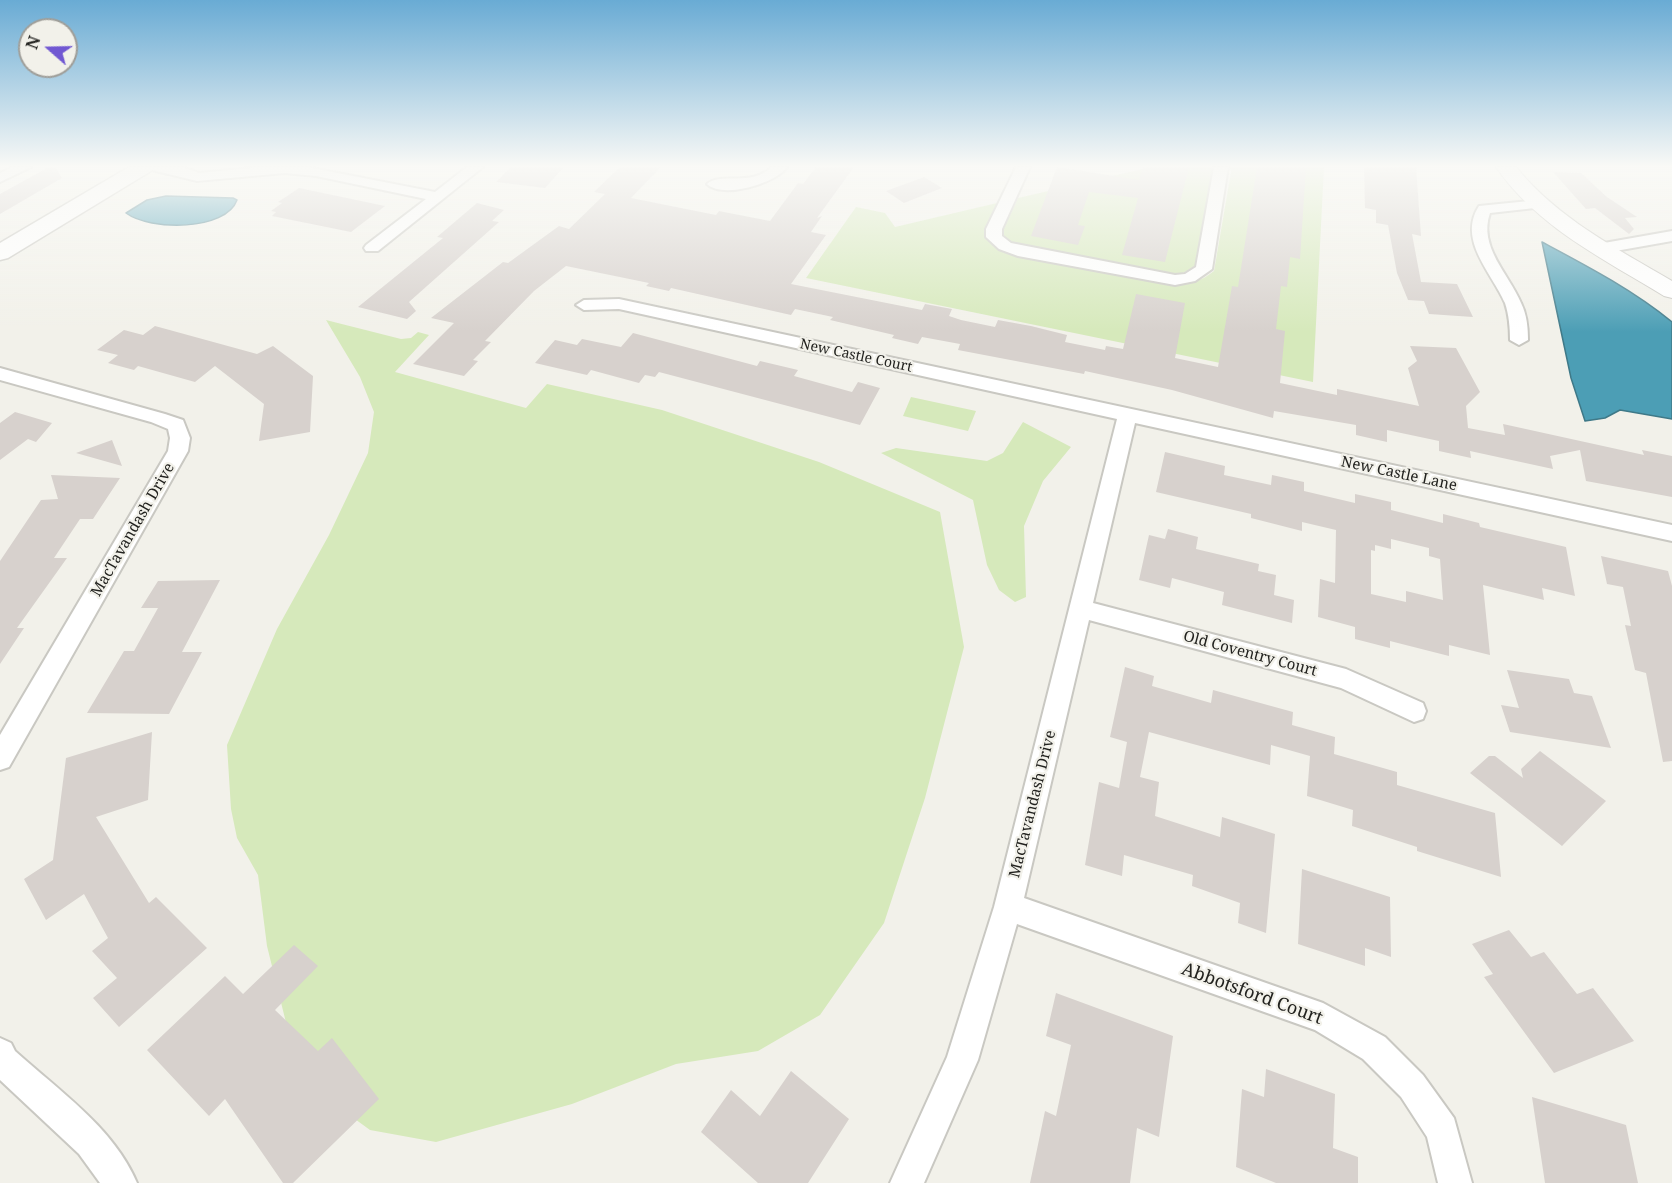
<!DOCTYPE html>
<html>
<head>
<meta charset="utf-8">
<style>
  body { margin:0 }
  #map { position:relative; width:1672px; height:1183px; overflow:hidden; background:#f2f1ea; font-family:"Noto Serif",serif }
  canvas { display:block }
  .north { position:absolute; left:18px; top:18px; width:60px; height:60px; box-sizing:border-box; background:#f2f1ea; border:2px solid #9f9e99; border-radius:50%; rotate:290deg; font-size:16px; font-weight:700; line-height:24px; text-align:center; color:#22221f }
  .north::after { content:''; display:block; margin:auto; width:21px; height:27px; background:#7158d2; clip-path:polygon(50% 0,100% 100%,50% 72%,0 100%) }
</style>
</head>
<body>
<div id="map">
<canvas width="1672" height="1183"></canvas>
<div class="north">N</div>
</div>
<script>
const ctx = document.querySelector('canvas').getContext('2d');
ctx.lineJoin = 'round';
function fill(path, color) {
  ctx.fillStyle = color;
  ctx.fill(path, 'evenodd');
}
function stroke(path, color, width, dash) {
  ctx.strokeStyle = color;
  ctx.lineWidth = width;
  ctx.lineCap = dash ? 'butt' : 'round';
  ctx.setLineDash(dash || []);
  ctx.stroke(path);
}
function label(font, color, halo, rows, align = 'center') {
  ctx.font = font + ' "Noto Serif",serif';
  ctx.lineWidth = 4.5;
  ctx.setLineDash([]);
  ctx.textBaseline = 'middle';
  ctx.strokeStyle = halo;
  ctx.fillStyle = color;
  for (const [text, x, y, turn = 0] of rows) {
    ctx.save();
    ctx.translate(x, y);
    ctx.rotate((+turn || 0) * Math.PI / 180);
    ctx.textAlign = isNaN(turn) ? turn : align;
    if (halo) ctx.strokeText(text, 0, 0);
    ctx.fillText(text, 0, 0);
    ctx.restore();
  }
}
fill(new Path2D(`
  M 1151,167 L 1213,167 L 1195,266 L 1183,273 L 1172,275 L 1011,243 L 1003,236 L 1003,230 L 1018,198 Z
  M 1230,167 L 1324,167 L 1313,382 L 806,278 L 856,207 L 885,213 L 895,227 L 997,203 L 985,228 L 985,236 L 997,248 L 1016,255 L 1162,283 C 1182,286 1198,284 1214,271 L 1231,172 Z
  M 326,320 L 401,339 L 411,338 L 418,332 L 429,335 L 395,372 L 526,408 L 547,384 L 662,410 L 819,462 L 940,512 L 964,647 L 925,798 L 884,923 L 820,1015 L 758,1051 L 676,1064 L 572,1104 L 436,1142 L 370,1130 L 300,1079 L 267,946 L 258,875 L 237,838 L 231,809 L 227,745 L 277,629 L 329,535 L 368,453 L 374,412 L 360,377 Z
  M 911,397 L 976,411 L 968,431 L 903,416 Z
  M 1023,422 L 1071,447 L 1043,481 L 1024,526 L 1026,597 L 1015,602 L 999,590 L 987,565 L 973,500 L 881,453 L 896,448 L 987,461 L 1003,453 Z`), '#d6e9bb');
const water = new Path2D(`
  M 166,196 L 233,198 L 237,200 C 226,231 150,231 126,213 L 147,200 Z
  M 1542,242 C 1587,266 1633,290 1672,322 L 1672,419 L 1620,410 L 1605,418 L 1585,421 L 1571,378 Z`);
fill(water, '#4c9eb5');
stroke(water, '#3f7988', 1.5);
fill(new Path2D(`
  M 49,167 L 55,167 L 62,178 L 0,214 L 0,194 Z
  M 511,167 L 564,167 L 545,188 L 496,182 Z
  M 620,167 L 661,167 L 631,198 L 716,215 L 719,211 L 770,221 L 798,183 L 803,184 L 816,167 L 854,167 L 817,218 L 822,216 L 811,232 L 826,235 L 791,284 L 922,310 L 925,304 L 952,309 L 949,316 L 961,320 L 995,327 L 998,320 L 1031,326 L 1067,335 L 1065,342 L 1105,350 L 1106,346 L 1123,349 L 1136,294 L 1185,303 L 1175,358 L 1218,367 L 1232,286 L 1238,287 L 1257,167 L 1306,167 L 1300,259 L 1290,257 L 1287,287 L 1281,286 L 1276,329 L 1285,331 L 1280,383 L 1337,395 L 1337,389 L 1419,406 L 1408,368 L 1417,361 L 1410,346 L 1456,348 L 1480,392 L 1466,406 L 1468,428 L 1505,435 L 1503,424 L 1644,455 L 1642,450 L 1672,456 L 1672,497 L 1586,481 L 1580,450 L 1550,456 L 1553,469 L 1470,451 L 1471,458 L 1439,451 L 1439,441 L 1387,430 L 1387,442 L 1356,435 L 1356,425 L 1274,411 L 1273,418 L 1172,390 L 1085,371 L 1084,374 L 958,350 L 960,344 L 922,337 L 918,344 L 892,338 L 894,335 L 830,320 L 833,317 L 795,309 L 791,315 L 671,288 L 669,291 L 646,286 L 649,283 L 566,266 L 534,291 L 485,341 L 491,342 L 473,360 L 478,361 L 464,376 L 413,364 L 454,323 L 431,318 L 503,262 L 508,263 L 559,226 L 569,229 L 605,194 L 594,192 Z
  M 1057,167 L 1139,180 L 1143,167 L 1189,167 L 1165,262 L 1122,255 L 1138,198 L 1089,192 L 1078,225 L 1085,226 L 1078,245 L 1031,236 Z
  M 1364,167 L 1416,167 L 1421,236 L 1412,234 L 1421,282 L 1457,284 L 1473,317 L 1429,314 L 1424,301 L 1408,300 L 1397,273 L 1388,225 L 1376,223 L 1376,210 L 1365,208 Z
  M 1553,172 L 1581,173 L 1607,197 L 1637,217 L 1625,218 L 1634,229 L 1629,234 L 1595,208 L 1586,209 Z
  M 924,177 L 942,188 L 904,203 L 886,191 Z
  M 299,188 L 304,189 L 385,206 L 351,232 L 272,216 L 276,212 L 271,211 L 282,203 L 278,202 Z
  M 477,203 L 504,210 L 492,221 L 499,222 L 409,302 L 416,311 L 407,319 L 358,307 L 443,238 L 437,237 Z
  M 155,326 L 257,354 L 273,346 L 313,376 L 310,432 L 259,441 L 264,404 L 215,366 L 195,382 L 138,366 L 134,370 L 108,363 L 118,355 L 97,350 L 124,330 L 143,335 Z
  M 633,333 L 757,366 L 760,361 L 798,370 L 794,376 L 852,392 L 858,382 L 880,388 L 860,425 L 659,372 L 655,377 L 645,375 L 639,383 L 591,370 L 587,375 L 535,363 L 555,340 L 577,345 L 582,339 L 621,347 Z
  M 15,412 L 52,423 L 36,442 L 28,439 L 0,460 L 0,423 Z
  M 112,440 L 122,466 L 76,453 Z
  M 1165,452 L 1225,466 L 1224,475 L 1271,485 L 1272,475 L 1304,482 L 1304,491 L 1355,503 L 1355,494 L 1391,502 L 1391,510 L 1443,523 L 1443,514 L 1479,523 L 1480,527 L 1566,547 L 1575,596 L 1542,588 L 1544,600 L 1483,585 L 1490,655 L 1449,645 L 1449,656 L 1390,641 L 1390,648 L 1355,639 L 1355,627 L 1318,617 L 1320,579 L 1335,583 L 1336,530 L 1302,522 L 1302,531 L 1251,518 L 1251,514 L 1156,492 ZM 1391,539 L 1429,548 L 1429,556 L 1440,559 L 1443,600 L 1406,591 L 1406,602 L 1371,594 L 1371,550 L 1375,551 L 1375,545 L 1391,549 Z
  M 51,475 L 120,478 L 93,519 L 80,519 L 54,558 L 67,558 L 17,628 L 24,628 L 0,664 L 0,561 L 41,500 L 58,499 Z
  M 1168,529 L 1198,537 L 1196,549 L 1259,564 L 1258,571 L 1276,575 L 1274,595 L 1294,600 L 1292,623 L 1222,605 L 1224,592 L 1172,578 L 1170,588 L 1139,580 L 1149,535 L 1165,539 Z
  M 1601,556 L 1668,571 L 1672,586 L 1672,761 L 1663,762 L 1646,673 L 1635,670 L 1625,625 L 1631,626 L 1623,587 L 1607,584 Z
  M 220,580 L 182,652 L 202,652 L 169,714 L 87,713 L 124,651 L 134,651 L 158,608 L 141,608 L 158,581 Z
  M 1125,667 L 1154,676 L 1152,686 L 1211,703 L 1213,690 L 1293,712 L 1292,725 L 1335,737 L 1334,754 L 1397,772 L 1397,785 L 1495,813 L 1501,877 L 1417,851 L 1417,847 L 1352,826 L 1353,810 L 1307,796 L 1310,756 L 1271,745 L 1270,765 L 1149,732 L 1140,777 L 1159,782 L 1155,816 L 1220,837 L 1222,817 L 1275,834 L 1266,933 L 1238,923 L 1240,903 L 1192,886 L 1193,875 L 1124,855 L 1122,876 L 1085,865 L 1099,782 L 1119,788 L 1127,742 L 1110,737 Z
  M 1507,670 L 1569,679 L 1574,693 L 1592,696 L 1611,748 L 1510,732 L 1501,705 L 1519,708 Z
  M 152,732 L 148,800 L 96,817 L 149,903 L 156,897 L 207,948 L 119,1027 L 93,998 L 117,978 L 92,951 L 108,938 L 84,894 L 46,920 L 24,879 L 53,860 L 66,758 Z
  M 1540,751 L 1606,801 L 1562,846 L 1470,773 L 1489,756 L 1495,756 L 1523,778 L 1521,769 Z
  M 1302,869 L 1390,897 L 1391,957 L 1365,948 L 1365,966 L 1298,944 Z
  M 1509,930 L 1531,957 L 1544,952 L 1577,994 L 1593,988 L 1634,1041 L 1554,1073 L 1484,977 L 1493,974 L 1472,944 Z
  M 294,945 L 318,966 L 275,1010 L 318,1051 L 332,1038 L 379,1099 L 293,1183 L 283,1183 L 225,1099 L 209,1116 L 147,1050 L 225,976 L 243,994 Z
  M 1056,993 L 1173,1036 L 1159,1137 L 1137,1128 L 1130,1183 L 1030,1183 L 1045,1111 L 1056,1116 L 1071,1045 L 1046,1036 Z
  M 1266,1069 L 1335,1094 L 1333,1148 L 1358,1157 L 1358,1183 L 1276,1183 L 1236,1167 L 1242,1089 L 1264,1097 Z
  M 791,1071 L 849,1119 L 808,1183 L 758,1183 L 701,1132 L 731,1090 L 760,1116 Z
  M 1532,1097 L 1626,1125 L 1638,1183 L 1545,1183 Z`), '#d7d1cd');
const street = new Path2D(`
  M 13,167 L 31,167 L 0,182 L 0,173 Z
  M 150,167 L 182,167 L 199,173 L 262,167 L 307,167 L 435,192 L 467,167 L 483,167 L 378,251 L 366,251 L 364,248 L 366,245 L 426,199 L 316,176 L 285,173 L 197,181 L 152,170 Z
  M 772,167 L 787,167 C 775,184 722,199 707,184 C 719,172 751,187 772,167 Z
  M 1016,167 L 1030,167 L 1002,229 L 1002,236 L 1011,243 L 1175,275 L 1185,274 L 1196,267 L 1214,167 L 1228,167 L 1212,269 L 1195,281 L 1175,285 L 1018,256 L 999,249 L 986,237 L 986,229 Z
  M 1539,200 L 1546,204 L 1544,207 L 1490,213 C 1478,247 1509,274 1521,303 C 1527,315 1528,328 1528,340 L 1519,345 L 1510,340 C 1510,328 1509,315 1505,303 C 1492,273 1457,240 1479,206 Z
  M 1672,231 L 1672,241 L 1604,253 L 1596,248 L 1604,243 Z
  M 619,299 L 1672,525 L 1672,541 L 1135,423 L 1093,603 L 1346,669 L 1423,703 L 1426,711 L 1423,719 L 1414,722 L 1341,688 L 1089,620 L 1024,898 L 1323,1003 L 1385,1037 L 1423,1075 L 1454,1118 L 1472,1183 L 1438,1183 L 1427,1137 L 1401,1097 L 1363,1059 L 1315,1030 L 1017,924 L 978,1060 L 924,1183 L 890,1183 L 947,1057 L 994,907 L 1117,419 L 619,309 L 584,310 L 576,305 L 584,300 Z
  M 0,368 L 165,414 L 183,420 L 190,438 L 188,451 L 9,767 L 0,770 L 0,735 L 168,451 L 170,438 L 168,429 L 151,422 L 0,380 Z
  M 0,1038 L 11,1043 L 15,1051 C 58,1090 114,1128 137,1183 L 100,1183 L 79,1154 L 0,1080 Z`);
const secondary = new Path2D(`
  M 1496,167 L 1516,167 C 1557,218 1616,248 1672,281 L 1672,298 L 1664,296 C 1604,259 1537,227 1496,167 Z`);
const primary = new Path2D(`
  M 129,167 L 154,167 L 151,171 L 8,258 L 0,260 L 0,243 Z`);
stroke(street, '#c9c8c2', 4);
stroke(secondary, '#c9c8c2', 2);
stroke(primary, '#c9c8c2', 3);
fill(street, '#fff');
fill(secondary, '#fff');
fill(primary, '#fff');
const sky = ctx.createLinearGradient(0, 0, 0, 332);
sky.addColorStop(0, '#69abd4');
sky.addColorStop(0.5, '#f9f9f6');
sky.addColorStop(1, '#f9f9f600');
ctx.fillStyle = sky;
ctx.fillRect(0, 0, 1672, 332);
label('14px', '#22221f', '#f2f1ea', [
  ["New Castle Court",856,356,12]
]);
label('15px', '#22221f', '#f2f1ea', [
  ["New Castle Lane",1399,474,12],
  ["MacTavandash Drive",133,530,-60],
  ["Old Coventry Court",1250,654,15],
  ["MacTavandash Drive",1033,804,-76]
]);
label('18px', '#22221f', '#f2f1ea', [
  ["Abbotsford Court",1252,994,20]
]);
</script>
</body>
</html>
